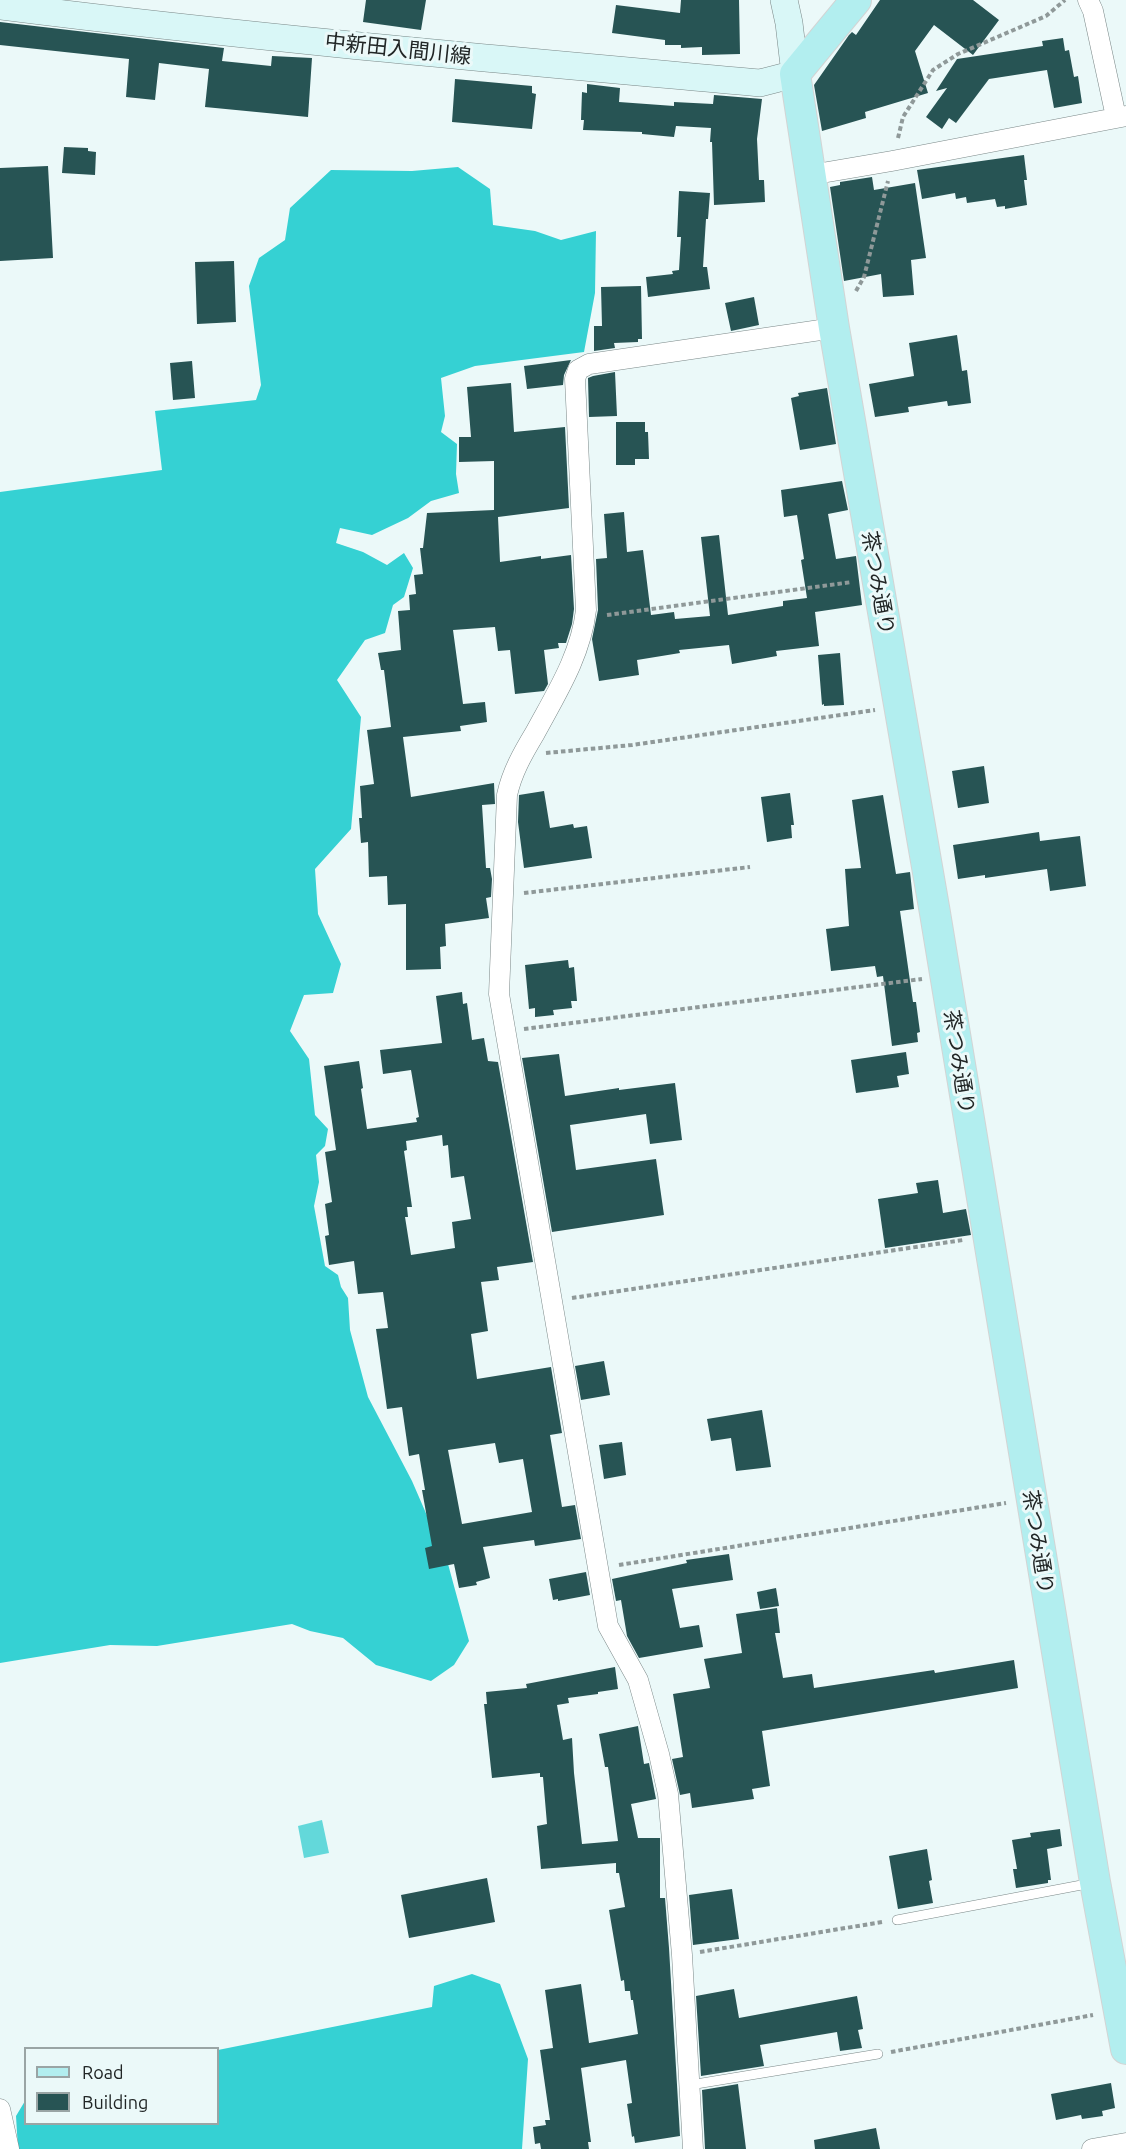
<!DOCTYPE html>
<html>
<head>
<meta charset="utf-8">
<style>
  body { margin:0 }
  #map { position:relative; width:1126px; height:2149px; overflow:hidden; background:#ebf9f9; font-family:Ubuntu,sans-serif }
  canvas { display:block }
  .legend { position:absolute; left:24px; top:2047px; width:195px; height:78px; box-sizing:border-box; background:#ebf9f9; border:2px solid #9aa5a5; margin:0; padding:8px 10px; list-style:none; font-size:18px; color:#212626 }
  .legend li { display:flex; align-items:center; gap:12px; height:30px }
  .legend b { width:30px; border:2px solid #9aa5a5 }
</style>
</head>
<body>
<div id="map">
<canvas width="1126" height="2149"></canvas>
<ul class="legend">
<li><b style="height:8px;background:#b2eeef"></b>Road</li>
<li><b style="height:16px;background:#275454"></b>Building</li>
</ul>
</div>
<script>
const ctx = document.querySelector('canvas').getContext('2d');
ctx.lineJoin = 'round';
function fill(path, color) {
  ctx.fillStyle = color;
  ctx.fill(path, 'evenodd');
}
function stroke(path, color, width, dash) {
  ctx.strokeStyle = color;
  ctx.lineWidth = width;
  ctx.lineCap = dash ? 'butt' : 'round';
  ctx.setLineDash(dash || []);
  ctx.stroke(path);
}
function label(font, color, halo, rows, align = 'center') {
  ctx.font = font + ' Ubuntu,"Noto Sans JP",sans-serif';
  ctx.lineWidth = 6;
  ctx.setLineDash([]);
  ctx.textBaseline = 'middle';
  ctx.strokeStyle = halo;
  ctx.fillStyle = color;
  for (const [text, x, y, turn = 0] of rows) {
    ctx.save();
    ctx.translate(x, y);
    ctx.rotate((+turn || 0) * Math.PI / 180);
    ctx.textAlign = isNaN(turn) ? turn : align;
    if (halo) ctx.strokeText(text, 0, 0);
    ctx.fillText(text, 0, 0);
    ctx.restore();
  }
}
fill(new Path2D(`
  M 322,1820 L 329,1853 L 304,1858 L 298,1826 Z`), '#63d8da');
fill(new Path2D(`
  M 458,167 L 490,189 L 493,225 L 535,231 L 561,240 L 596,231 L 595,293 L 584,352 L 475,366 L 441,378 L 445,416 L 441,432 L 457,444 L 456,474 L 459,493 L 431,501 L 408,518 L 372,535 L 340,528 L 336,543 L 363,552 L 387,565 L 404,553 L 413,568 L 404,597 L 393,605 L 385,633 L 365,640 L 337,680 L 361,717 L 351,829 L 315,869 L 318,914 L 341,964 L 333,993 L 304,995 L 290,1031 L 309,1059 L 315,1115 L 328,1129 L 325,1146 L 316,1155 L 319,1182 L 314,1206 L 325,1266 L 338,1275 L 341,1287 L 348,1298 L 350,1330 L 368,1397 L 412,1481 L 448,1564 L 469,1641 L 454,1665 L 431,1681 L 376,1665 L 343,1638 L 310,1631 L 292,1624 L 157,1646 L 110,1645 L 0,1663 L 0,492 L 162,470 L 155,411 L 256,400 L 261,385 L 249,286 L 259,258 L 285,240 L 290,208 L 331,170 L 412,171 Z
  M 472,1974 L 500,1984 L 528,2059 L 522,2149 L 18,2149 L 16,2116 L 25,2101 L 26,2124 L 218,2124 L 218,2050 L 432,2007 L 434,1986 Z`), '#35d1d3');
fill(new Path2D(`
  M 366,0 L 426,0 L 421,30 L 363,22 Z
  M 681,0 L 739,0 L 740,54 L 702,55 L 702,47 L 681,48 L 681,45 L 665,45 L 665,40 L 612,33 L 616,5 L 680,13 Z
  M 880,0 L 973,0 L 999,20 L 973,55 L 934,25 L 915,51 L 928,93 L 865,112 L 866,118 L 822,131 L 814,85 L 849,35 L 852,32 L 856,35 Z
  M 0,22 L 224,48 L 222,61 L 271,66 L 272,56 L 312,58 L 308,117 L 205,107 L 209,69 L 159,63 L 155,100 L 126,97 L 129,59 L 0,45 Z
  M 1063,38 L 1065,51 L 1069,50 L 1074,77 L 1078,76 L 1082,103 L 1054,108 L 1047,70 L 989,79 L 956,123 L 949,118 L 942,129 L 926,117 L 947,88 L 936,91 L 957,59 L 1043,46 L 1042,41 Z
  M 455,79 L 532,86 L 532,93 L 536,94 L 532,129 L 452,122 Z
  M 587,84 L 620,88 L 619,102 L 674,106 L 674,102 L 713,104 L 714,95 L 762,99 L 757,139 L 759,180 L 764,180 L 765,202 L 714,205 L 712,142 L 710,142 L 711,128 L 676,126 L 674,137 L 642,134 L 642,132 L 583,130 L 584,120 L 581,120 L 582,92 L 587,93 Z
  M 64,147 L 88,148 L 88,151 L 96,152 L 95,175 L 62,173 Z
  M 1024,155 L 1027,180 L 1024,180 L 1027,205 L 1005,209 L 1005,206 L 997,207 L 995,199 L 967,203 L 966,197 L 956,199 L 955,193 L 922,199 L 917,170 Z
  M 48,166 L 53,258 L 0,261 L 0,168 Z
  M 872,177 L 874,190 L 915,183 L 926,258 L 911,260 L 914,295 L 883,297 L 881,274 L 844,281 L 830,187 L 840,185 L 840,182 Z
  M 679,191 L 710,193 L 708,219 L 706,219 L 703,267 L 707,267 L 710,289 L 648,297 L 646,277 L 673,274 L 672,271 L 679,270 L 681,237 L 677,237 Z
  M 234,261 L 236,322 L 197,324 L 195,262 Z
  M 641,286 L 642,339 L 638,339 L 638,342 L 614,343 L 615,348 L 594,351 L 594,326 L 602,326 L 601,287 Z
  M 754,297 L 759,325 L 731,331 L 725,303 Z
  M 957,335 L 962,371 L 967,370 L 971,403 L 948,406 L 947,401 L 908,407 L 909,412 L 875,417 L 869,384 L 914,376 L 909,343 Z
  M 571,360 L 564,375 L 563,385 L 527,389 L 524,366 Z
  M 192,361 L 195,398 L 173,400 L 170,363 Z
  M 615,372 L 617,416 L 589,417 L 588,378 L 593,376 Z
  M 511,383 L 514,432 L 565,427 L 569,508 L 498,517 L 500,562 L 541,556 L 541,559 L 571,555 L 574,609 L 572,624 L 566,643 L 558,643 L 559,648 L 544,650 L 548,684 L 544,691 L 515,694 L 510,650 L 498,651 L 495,627 L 453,630 L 463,704 L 485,702 L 487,722 L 460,726 L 461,731 L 403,737 L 411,797 L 494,783 L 495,804 L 482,805 L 486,868 L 490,868 L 492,879 L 491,897 L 486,898 L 489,918 L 445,924 L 446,946 L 440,947 L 441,969 L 406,970 L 406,904 L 388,905 L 387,876 L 369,877 L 368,842 L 361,843 L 359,818 L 362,818 L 360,786 L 374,784 L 367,730 L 391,727 L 384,670 L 381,670 L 378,653 L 401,650 L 398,611 L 410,610 L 409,595 L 416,594 L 414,575 L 423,574 L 420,548 L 423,548 L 427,513 L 494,510 L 494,461 L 459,462 L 459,437 L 471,437 L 467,387 Z
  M 827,388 L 836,444 L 800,450 L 791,398 L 799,396 L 798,393 Z
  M 616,422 L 645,422 L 645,432 L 648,432 L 649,459 L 635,459 L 635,465 L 616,465 Z
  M 842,481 L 848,510 L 828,514 L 836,559 L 856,556 L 862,605 L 815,612 L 819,646 L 776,651 L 777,656 L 732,664 L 729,645 L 679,650 L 680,653 L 637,660 L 639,675 L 599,681 L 592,639 L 598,610 L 596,559 L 607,558 L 604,514 L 624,512 L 627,552 L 643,550 L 651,615 L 674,612 L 675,619 L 710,616 L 701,537 L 719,535 L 728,615 L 783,606 L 783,601 L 807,598 L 801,560 L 804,559 L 797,515 L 784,517 L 781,490 Z
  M 840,653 L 844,705 L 824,706 L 824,704 L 822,705 L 818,655 Z
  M 984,766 L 989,803 L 958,808 L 952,771 Z
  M 544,791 L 550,828 L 573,824 L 574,828 L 587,826 L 592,858 L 524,868 L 518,822 L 519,795 Z
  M 790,793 L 794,825 L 791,825 L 792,838 L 767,842 L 761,797 Z
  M 883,795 L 896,874 L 910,872 L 914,909 L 900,911 L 913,1002 L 916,1002 L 920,1032 L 917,1033 L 918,1042 L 892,1046 L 883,976 L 877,977 L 875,966 L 831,971 L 826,929 L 849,926 L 845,869 L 861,868 L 852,800 Z
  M 1039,832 L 1040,841 L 1080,836 L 1086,886 L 1050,891 L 1047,869 L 985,878 L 985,875 L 958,879 L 953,845 Z
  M 568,960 L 569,968 L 574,967 L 577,1001 L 571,1001 L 572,1008 L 553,1010 L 554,1015 L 535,1017 L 535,1008 L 529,1009 L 525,965 Z
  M 462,992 L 463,1004 L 467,1003 L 472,1040 L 484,1038 L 488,1061 L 498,1062 L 533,1262 L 497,1267 L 499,1280 L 481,1282 L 488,1331 L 471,1334 L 477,1379 L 551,1367 L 562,1433 L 550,1435 L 562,1507 L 575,1505 L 581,1539 L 535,1546 L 534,1540 L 483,1547 L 490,1578 L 476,1582 L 477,1585 L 459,1588 L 454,1564 L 429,1569 L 425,1548 L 432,1546 L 422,1490 L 425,1490 L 419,1454 L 409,1456 L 402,1407 L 387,1409 L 376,1329 L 388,1328 L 383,1292 L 358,1294 L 354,1261 L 329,1265 L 325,1236 L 329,1235 L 325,1204 L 332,1202 L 325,1152 L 336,1150 L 324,1066 L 359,1061 L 363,1088 L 361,1089 L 367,1129 L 417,1122 L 416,1118 L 419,1117 L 411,1070 L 383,1074 L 380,1050 L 442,1043 L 436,996 ZM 442,1135 L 443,1146 L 448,1145 L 451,1178 L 464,1176 L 471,1219 L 452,1222 L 455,1248 L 411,1255 L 405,1217 L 408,1217 L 407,1207 L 412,1207 L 404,1151 L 407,1150 L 406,1141 ZM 495,1443 L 499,1463 L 523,1459 L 532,1512 L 462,1524 L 448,1450 Z
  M 906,1052 L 909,1074 L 897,1076 L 899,1087 L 856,1093 L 851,1060 Z
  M 559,1054 L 565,1096 L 619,1088 L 619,1090 L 675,1083 L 682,1140 L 650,1144 L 646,1114 L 570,1125 L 576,1170 L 656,1159 L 664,1215 L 552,1232 L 522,1058 Z
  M 938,1180 L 943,1213 L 966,1209 L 971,1235 L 885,1248 L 878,1199 L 918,1193 L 916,1183 Z
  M 604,1361 L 610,1395 L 581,1400 L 575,1366 Z
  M 762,1410 L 771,1467 L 736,1471 L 731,1438 L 711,1441 L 707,1419 Z
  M 622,1442 L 626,1475 L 604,1479 L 599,1445 Z
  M 729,1554 L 733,1580 L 672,1589 L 680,1628 L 699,1625 L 703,1647 L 639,1658 L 627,1636 L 621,1600 L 616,1601 L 612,1579 L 687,1563 L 686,1560 Z
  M 586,1572 L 590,1595 L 558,1601 L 558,1599 L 553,1600 L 549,1579 Z
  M 776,1588 L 779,1606 L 760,1609 L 757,1592 Z
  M 777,1608 L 780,1633 L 775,1633 L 783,1678 L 812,1674 L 814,1688 L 934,1670 L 935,1673 L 1014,1660 L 1018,1688 L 762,1731 L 770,1786 L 752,1789 L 754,1799 L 692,1808 L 690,1793 L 680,1795 L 672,1759 L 683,1757 L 673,1694 L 710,1688 L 704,1659 L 742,1653 L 736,1614 Z
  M 615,1667 L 618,1689 L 598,1692 L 598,1694 L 568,1698 L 569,1703 L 557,1705 L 563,1740 L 572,1738 L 574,1773 L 582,1844 L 618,1841 L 608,1767 L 605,1767 L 599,1734 L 638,1726 L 644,1764 L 649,1763 L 656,1799 L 631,1804 L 638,1838 L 660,1838 L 660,1898 L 665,1898 L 669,1948 L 680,2136 L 635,2143 L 634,2136 L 632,2137 L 627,2104 L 632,2103 L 626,2060 L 581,2068 L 591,2142 L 588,2142 L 589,2149 L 541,2149 L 540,2143 L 535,2144 L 533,2127 L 546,2125 L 545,2120 L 550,2120 L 540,2050 L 553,2048 L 545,1990 L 581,1984 L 589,2043 L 638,2034 L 633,2000 L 631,2000 L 630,1991 L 625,1991 L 624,1980 L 621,1981 L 609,1910 L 625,1907 L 619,1873 L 616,1873 L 616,1863 L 541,1869 L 537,1826 L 547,1824 L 543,1777 L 540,1777 L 540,1773 L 492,1778 L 484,1704 L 487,1704 L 486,1692 L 527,1688 L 526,1684 Z
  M 1060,1829 L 1062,1846 L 1047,1849 L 1051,1880 L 1048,1880 L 1048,1883 L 1016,1888 L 1013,1869 L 1017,1869 L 1012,1840 L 1031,1837 L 1030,1833 Z
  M 927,1849 L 932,1880 L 929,1881 L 933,1903 L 898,1909 L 889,1856 Z
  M 487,1878 L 495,1922 L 409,1938 L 401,1895 Z
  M 732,1889 L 739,1939 L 693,1945 L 689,1895 Z
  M 734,1989 L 739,2018 L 857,1996 L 863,2029 L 858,2030 L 862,2048 L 840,2051 L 837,2032 L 760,2045 L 764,2066 L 701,2076 L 696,1996 Z
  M 1111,2083 L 1115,2108 L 1102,2111 L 1103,2116 L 1082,2119 L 1081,2115 L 1056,2120 L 1051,2094 Z
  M 738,2084 L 746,2149 L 705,2149 L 702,2090 Z
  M 876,2128 L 880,2149 L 815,2149 L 814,2140 Z`), '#275454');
const lane = new Path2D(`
  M 897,1920 L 1092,1883
  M 690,2085 L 878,2054`);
const street = new Path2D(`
  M 1088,0 L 1093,11 L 1116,117
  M 810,175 L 892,161 L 1126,116
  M 0,2109 L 9,2149
  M 693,2149 L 682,1955 L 668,1794 L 659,1754 L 638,1680 L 608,1626 L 499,994 L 507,795 C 512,772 523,753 535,733 C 556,694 581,655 586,610 L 575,379 L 578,370 L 589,364 L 834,328
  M 1092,2149 L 1126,2143`);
const secondary = new Path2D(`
  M 0,6 C 252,38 507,60 760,83 L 795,74 L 789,23 L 784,0`);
const primary = new Path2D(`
  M 856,0 L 795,74 L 834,328 L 935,913 L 1095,1882 L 1126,2049`);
stroke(lane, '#7b8888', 10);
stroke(street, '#7b8888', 21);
stroke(secondary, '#7b8888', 28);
stroke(primary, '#d3d4d4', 32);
stroke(new Path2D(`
  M 898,138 L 903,117 L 933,70 L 958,54 L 1046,16 L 1065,0
  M 856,291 L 864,277 L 888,181
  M 607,615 L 852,582
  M 546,753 L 632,745 L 875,710
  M 524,893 L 750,867
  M 524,1029 L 922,979
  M 572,1298 L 963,1240
  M 619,1565 L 1006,1503
  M 700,1952 L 882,1922
  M 891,2052 L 1093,2015`), '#8f9999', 4, [4.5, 3]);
stroke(lane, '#fff', 9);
stroke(street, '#fff', 20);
stroke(secondary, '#d9f7f7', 27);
stroke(primary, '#b2eeef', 30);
label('21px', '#212626', '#ebf9f9', [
  ["中新田入間川線",398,49,6],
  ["茶つみ通り",878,583,80],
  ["茶つみ通り",959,1062,81],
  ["茶つみ通り",1038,1542,81]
]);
</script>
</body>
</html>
